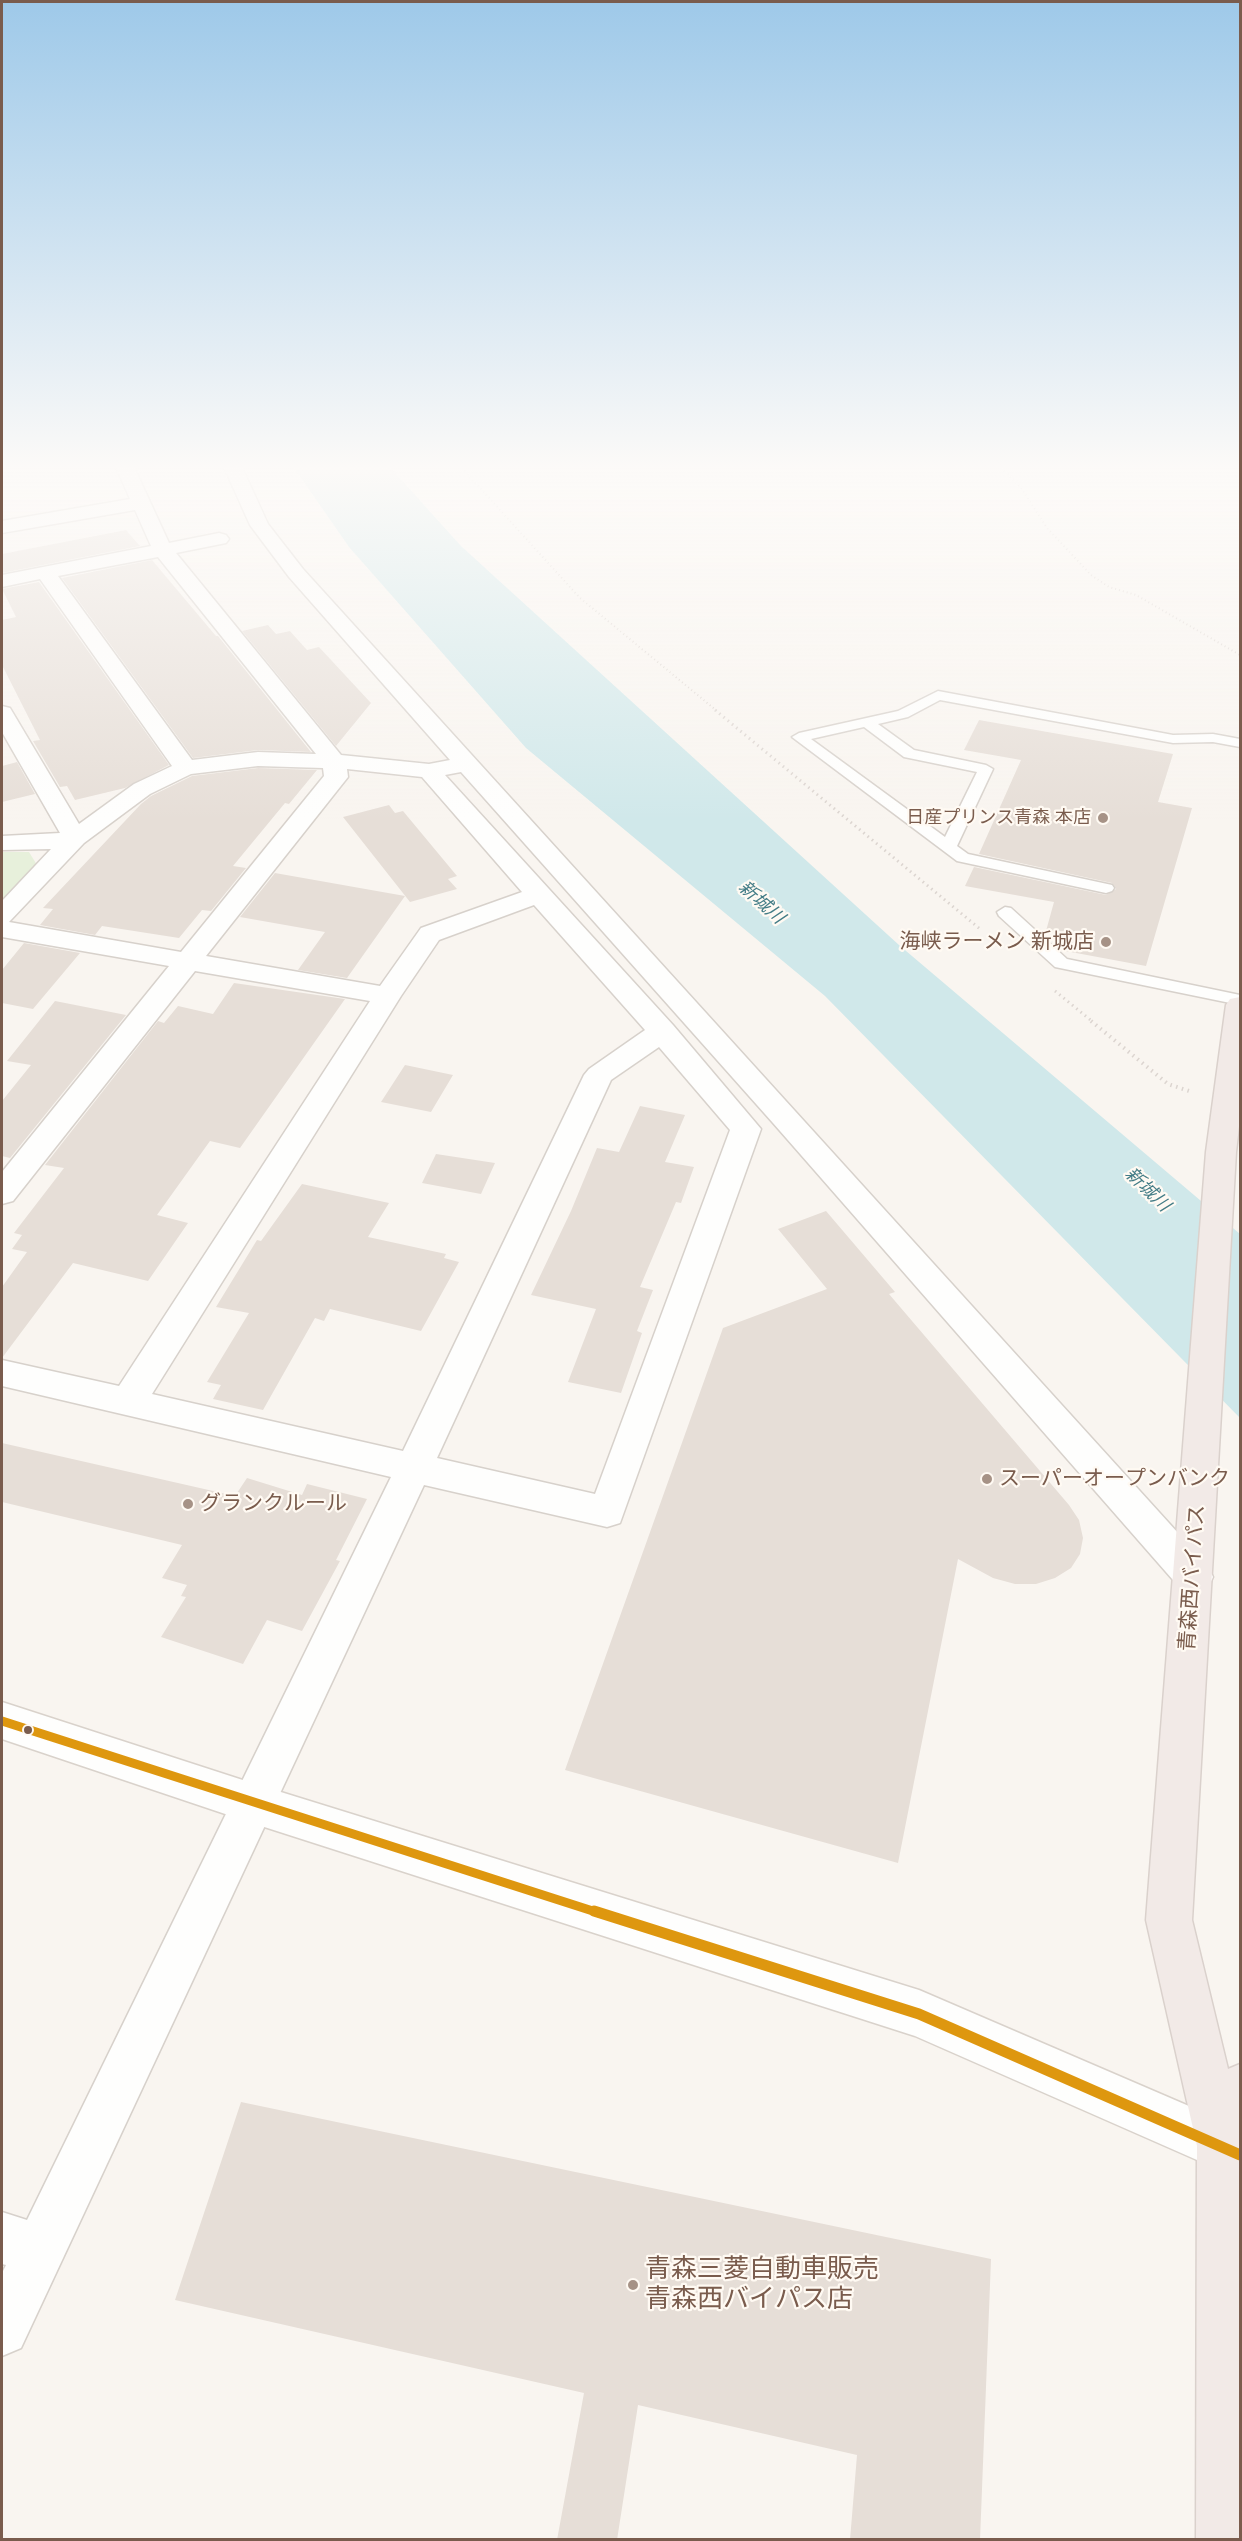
<!DOCTYPE html>
<html>
<head>
<meta charset="utf-8">
<style>
  body { margin:0 }
  #map { position:relative; width:1242px; height:2541px; overflow:hidden; background:#f9f5f0; font-family:"Varela Round",sans-serif }
  canvas { display:block }
  .frame { position:absolute; inset:0; border:3px solid #7a5c4d; pointer-events:none }
</style>
</head>
<body>
<div id="map">
<canvas width="1242" height="2541"></canvas>
<div class="frame"></div>
</div>
<script>
const ctx = document.querySelector('canvas').getContext('2d');
ctx.lineJoin = 'round';
function fill(path, color) {
  ctx.fillStyle = color;
  ctx.fill(path, 'evenodd');
}
function stroke(path, color, width, dash) {
  ctx.strokeStyle = color;
  ctx.lineWidth = width;
  ctx.lineCap = dash ? 'butt' : 'round';
  ctx.setLineDash(dash || []);
  ctx.stroke(path);
}
function label(font, color, halo, rows, align = 'center') {
  ctx.font = font + ' "Varela Round","Noto Sans JP",sans-serif';
  ctx.lineWidth = 4.5;
  ctx.setLineDash([]);
  ctx.textBaseline = 'middle';
  ctx.strokeStyle = halo;
  ctx.fillStyle = color;
  for (const [text, x, y, turn = 0] of rows) {
    ctx.save();
    ctx.translate(x, y);
    ctx.rotate((+turn || 0) * Math.PI / 180);
    ctx.textAlign = isNaN(turn) ? turn : align;
    if (halo) ctx.strokeText(text, 0, 0);
    ctx.fillText(text, 0, 0);
    ctx.restore();
  }
}
fill(new Path2D(`
  M 2,852 L 29,852 L 37,865 L 2,902 Z`), '#e7f0db');
fill(new Path2D(`
  M 292,465 L 388,465 L 461,546 L 899,945 L 1240,1234 L 1240,1418 L 825,996 L 526,748 L 349,547 Z`), '#d0e8ea');
fill(new Path2D(`
  M 126,530 L 140,546 L 2,573 L 2,554 Z
  M 152,560 L 216,636 L 218,636 L 311,752 L 258,750 L 193,758 L 62,578 Z
  M 39,582 L 169,765 L 125,788 L 75,800 L 67,786 L 60,787 L 33,741 L 40,740 L 2,665 L 2,620 L 16,617 L 2,589 Z
  M 268,625 L 276,634 L 290,631 L 307,650 L 319,647 L 371,703 L 336,746 L 242,631 Z
  M 979,720 L 1173,754 L 1158,802 L 1192,808 L 1146,966 L 1060,950 L 1063,934 L 1046,931 L 1054,902 L 965,886 L 974,867 L 1106,895 L 1116,889 L 1112,883 L 979,854 L 1021,760 L 964,750 Z
  M 17,762 L 35,794 L 2,802 L 2,766 Z
  M 258,768 L 317,770 L 289,804 L 285,803 L 233,866 L 246,868 L 211,911 L 202,910 L 179,938 L 102,926 L 95,935 L 40,925 L 53,909 L 43,908 L 141,804 L 151,796 L 192,776 Z
  M 389,805 L 395,813 L 403,811 L 457,876 L 448,879 L 457,889 L 410,902 L 343,817 Z
  M 275,873 L 405,896 L 347,978 L 298,970 L 325,932 L 240,917 Z
  M 24,943 L 80,953 L 33,1009 L 2,1003 L 2,970 Z
  M 234,983 L 345,999 L 240,1148 L 210,1141 L 157,1215 L 188,1223 L 148,1281 L 73,1263 L 2,1358 L 2,1287 L 27,1252 L 12,1249 L 22,1235 L 14,1233 L 64,1168 L 45,1165 L 158,1021 L 164,1023 L 178,1006 L 213,1014 Z
  M 55,1001 L 126,1015 L 10,1158 L 2,1156 L 2,1101 L 31,1065 L 7,1061 Z
  M 405,1065 L 453,1075 L 431,1112 L 381,1102 Z
  M 640,1106 L 685,1115 L 665,1162 L 694,1167 L 681,1203 L 676,1202 L 640,1287 L 653,1290 L 637,1331 L 642,1333 L 621,1393 L 568,1382 L 596,1309 L 531,1295 L 571,1211 L 597,1148 L 619,1152 Z
  M 436,1154 L 495,1163 L 481,1194 L 422,1183 Z
  M 302,1184 L 389,1203 L 368,1237 L 446,1254 L 444,1258 L 459,1262 L 421,1331 L 330,1309 L 324,1321 L 315,1318 L 263,1410 L 213,1399 L 221,1385 L 207,1382 L 249,1313 L 216,1307 L 257,1240 L 261,1241 Z
  M 826,1211 L 895,1292 L 889,1294 L 1069,1505 L 1079,1520 L 1083,1538 L 1080,1554 L 1071,1568 L 1055,1578 L 1036,1584 L 1015,1584 L 993,1578 L 958,1559 L 898,1863 L 565,1770 L 723,1328 L 827,1289 L 778,1229 Z
  M 2,1443 L 235,1496 L 247,1478 L 302,1495 L 307,1484 L 367,1499 L 336,1560 L 340,1561 L 302,1631 L 267,1620 L 243,1664 L 161,1637 L 186,1597 L 181,1596 L 187,1585 L 162,1578 L 182,1545 L 2,1502 Z
  M 241,2102 L 991,2259 L 980,2540 L 850,2540 L 857,2455 L 638,2405 L 617,2540 L 557,2540 L 584,2393 L 175,2300 Z`), '#e6ded7');
const lane = new Path2D(`
  M 938,691 L 1173,735 L 1213,734 L 1240,739 L 1240,747 L 1213,742 L 1173,743 L 940,700 L 908,717 L 878,724 L 914,750 L 986,765 L 993,769 L 957,846 L 968,854 L 1112,885 L 1114,888 L 1112,891 L 1106,893 L 957,861 L 792,737 L 799,733 L 898,711 ZM 864,727 L 904,757 L 977,772 L 945,837 L 811,739 Z
  M 1005,907 L 1011,908 L 1067,959 L 1240,995 L 1240,1005 L 1055,967 L 999,916 L 997,912 Z`);
const street = new Path2D(`
  M 115,465 L 133,465 L 169,543 L 219,533 L 226,535 L 229,539 L 226,543 L 176,553 L 341,755 L 429,764 L 450,760 L 289,577 L 250,525 L 223,465 L 241,465 L 268,524 L 303,569 L 1208,1566 L 1213,1577 L 1208,1588 L 1194,1593 L 1180,1588 L 773,1123 L 461,772 L 445,775 L 673,1025 L 761,1129 L 620,1523 L 607,1527 L 424,1485 L 21,2348 L 2,2356 L 2,2273 L 6,2265 L 2,2264 L 2,2212 L 27,2220 L 391,1477 L 2,1386 L 2,1360 L 119,1386 L 370,1001 L 195,971 L 13,1201 L 2,1204 L 2,1172 L 169,966 L 2,937 L 2,901 L 51,849 L 2,850 L 2,836 L 60,833 L 2,732 L 2,706 L 10,708 L 13,713 L 79,824 L 134,784 L 172,766 L 40,579 L 2,587 L 2,575 L 151,546 L 135,510 L 2,533 L 2,521 L 130,499 ZM 158,557 L 316,754 L 258,752 L 192,760 L 58,576 ZM 258,766 L 323,768 L 324,776 L 181,952 L 9,922 L 84,843 L 150,794 L 191,774 ZM 347,769 L 422,777 L 522,892 L 421,928 L 380,986 L 206,956 L 344,782 L 348,777 ZM 534,905 L 645,1030 L 589,1069 L 584,1075 L 403,1451 L 152,1394 L 401,996 L 439,940 ZM 659,1047 L 730,1130 L 595,1494 L 437,1458 L 611,1080 Z`);
const secondary = new Path2D(`
  M 2,1702 L 255,1784 L 919,1990 L 1240,2128 L 1240,2161 L 1222,2171 L 915,2036 L 255,1824 L 2,1739 Z`);
const highway = new Path2D(`
  M 1240,997 L 1240,1118 L 1236,1152 L 1192,1920 L 1228,2069 L 1240,2064 L 1240,2540 L 1196,2540 L 1197,2146 L 1146,1920 L 1206,1152 L 1226,1005 L 1230,999 Z`);
stroke(lane, '#d7d1cb', 3);
stroke(street, '#d7d1cb', 3);
stroke(secondary, '#d9d2cb', 3);
stroke(highway, '#dad1cc', 3);
stroke(new Path2D(`
  M 459,465 L 580,598 L 717,711
  M 999,465 L 1022,489 L 1047,528 L 1091,575 L 1109,587 L 1136,595 L 1240,655`), '#dcd5d0', 2, [1, 3]);
stroke(new Path2D(`
  M 715,710 L 980,929
  M 1055,991 L 1093,1022`), '#dcd5d0', 3, [1.5, 4]);
stroke(new Path2D(`
  M 1091,1021 L 1168,1084 L 1192,1092`), '#dcd5d0', 4, [1.5, 4.5]);
fill(lane, '#fefefd');
fill(street, '#fefefd');
fill(secondary, '#fefefd');
fill(highway, '#f2eae7');
stroke(new Path2D(`
  M 2,1721 L 599,1913`), '#de970f', 9);
stroke(new Path2D(`
  M 594,1911 L 919,2014 L 1240,2155`), '#de970f', 11);
const sky = ctx.createLinearGradient(0, 0, 0, 821);
sky.addColorStop(0, '#9ec9e9');
sky.addColorStop(0.57, '#fcfaf8');
sky.addColorStop(1, '#fcfaf800');
ctx.fillStyle = sky;
ctx.fillRect(0, 0, 1242, 821);
for (const [x, y, r, color] of [
  [1103,818,6,"#a69286"],
  [1106,942,6,"#a69286"],
  [987,1479,6,"#a69286"],
  [188,1504,6,"#a69286"],
  [28,1730,5,"#7a5c4d"],
  [633,2285,6,"#a69286"]
]) {
  const dot = new Path2D();
  dot.arc(x, y, r, 0, 2 * Math.PI);
  ctx.fillStyle = color;
  ctx.fill(dot);
  stroke(dot, '#fffaf3', 2);
}
label('18px', '#7a5c4d', '#fffaf3', [
  ["日産プリンス青森 本店",1091,818]
], 'right');
label('italic 18px', '#437c86', '#fffaf3', [
  ["新城川",761,903,42],
  ["新城川",1147,1190,44]
]);
label('21px', '#7a5c4d', '#fffaf3', [
  ["海峡ラーメン 新城店",1094,942,"right"],
  ["スーパーオープンバンク",999,1479],
  ["グランクルール",200,1504]
], 'left');
label('21px', '#7a5c4d', '#fffaf3', [
  ["青森西バイパス",1193,1578,-86]
]);
label('26px', '#7a5c4d', '#fffaf3', [
  ["青森三菱自動車販売",645,2270],
  ["青森西バイパス店",645,2300]
], 'left');
</script>
</body>
</html>
